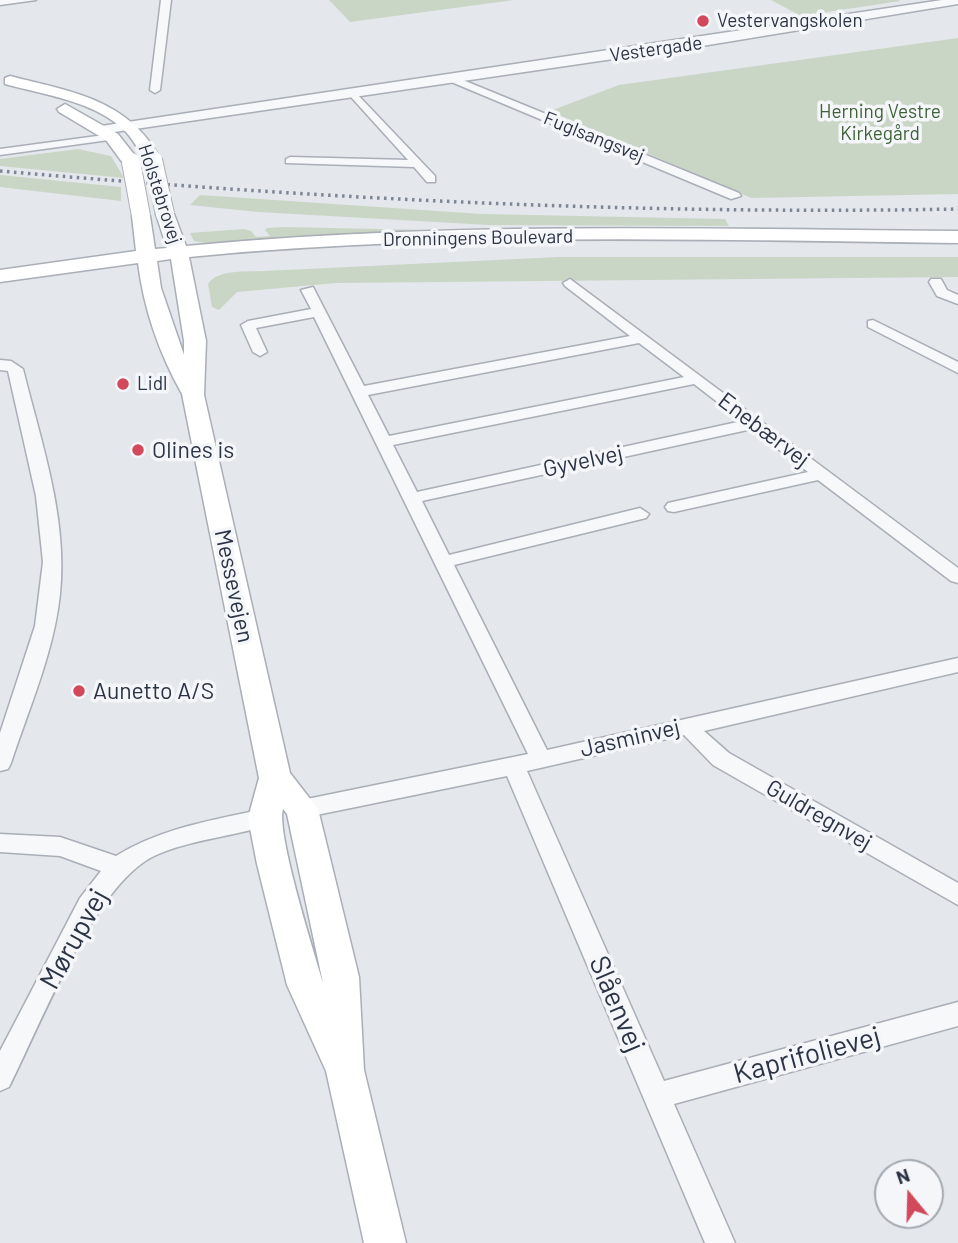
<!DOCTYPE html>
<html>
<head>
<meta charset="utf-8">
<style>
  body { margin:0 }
  #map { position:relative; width:958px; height:1243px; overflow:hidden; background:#e4e7ec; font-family:Barlow,sans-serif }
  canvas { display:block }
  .north { position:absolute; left:874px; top:1159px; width:70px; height:70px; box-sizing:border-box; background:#f4f6f9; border:2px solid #a4a8b1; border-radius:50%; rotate:341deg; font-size:19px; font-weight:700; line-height:28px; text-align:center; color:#2b3445 }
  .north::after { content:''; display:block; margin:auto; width:24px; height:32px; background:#d1495b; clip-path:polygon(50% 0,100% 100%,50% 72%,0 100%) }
</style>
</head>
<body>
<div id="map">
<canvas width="958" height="1243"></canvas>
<div class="north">N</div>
</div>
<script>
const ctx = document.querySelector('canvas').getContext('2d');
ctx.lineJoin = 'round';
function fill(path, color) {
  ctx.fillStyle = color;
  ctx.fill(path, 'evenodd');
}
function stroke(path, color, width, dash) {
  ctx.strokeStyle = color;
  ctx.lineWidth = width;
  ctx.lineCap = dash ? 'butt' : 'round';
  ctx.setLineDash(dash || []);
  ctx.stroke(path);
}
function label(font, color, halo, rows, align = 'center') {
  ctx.font = font + ' Barlow,sans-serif';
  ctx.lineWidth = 7;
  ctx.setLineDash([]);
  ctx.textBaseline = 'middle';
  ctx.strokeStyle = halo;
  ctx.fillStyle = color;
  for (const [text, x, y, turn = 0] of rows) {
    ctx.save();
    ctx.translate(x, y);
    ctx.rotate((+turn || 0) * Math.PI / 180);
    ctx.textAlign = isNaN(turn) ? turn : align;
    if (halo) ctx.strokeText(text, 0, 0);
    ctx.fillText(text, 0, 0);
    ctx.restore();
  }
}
fill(new Path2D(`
  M 329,0 L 514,0 L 350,22 Z
  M 771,0 L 899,0 L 900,1 L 801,16 Z
  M 958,38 L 958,194 L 751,198 L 550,111 L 619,85 Z
  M 78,149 L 111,156 L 124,178 L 0,166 L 0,159 Z
  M 0,175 L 121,187 L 121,201 L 0,187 Z
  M 200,195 L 482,214 L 725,219 L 729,226 L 489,225 L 258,212 L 190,205 Z
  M 285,227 L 474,231 L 205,243 L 194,241 L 190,233 L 244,229 L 251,231 L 256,237 L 270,236 L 265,230 L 267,228 Z
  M 559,257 L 958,257 L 958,277 L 336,283 L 237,292 L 219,310 L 212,307 L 208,284 C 217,269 248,272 264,271 Z`), '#c9d6c5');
const minor = new Path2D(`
  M 0,0 L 36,0 L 0,5 Z
  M 161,0 L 171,0 L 160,90 L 155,93 L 150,90 Z
  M 453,76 L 739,193 L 741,196 L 731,199 L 449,81 L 448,79 Z
  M 355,92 L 435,176 L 435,182 L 427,182 L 414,167 L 286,163 L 286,159 L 290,157 L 408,160 L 351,97 L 351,93 Z
  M 112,134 L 118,137 L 116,139 L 0,155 L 0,149 Z
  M 570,279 L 958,568 L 958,583 L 951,581 L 818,480 L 674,512 L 668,511 L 665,507 L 668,503 L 808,472 L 752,429 L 422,501 L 449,555 L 640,508 L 649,514 L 646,518 L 454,565 L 547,750 L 958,658 L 958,672 L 704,731 L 729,753 L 958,883 L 958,905 L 713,765 L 684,735 L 527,771 L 664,1081 L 958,1002 L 958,1026 L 674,1104 L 735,1243 L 705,1243 L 507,776 L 302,818 L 294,815 L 291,809 L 294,803 L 302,800 L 528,754 L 314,317 L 256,328 L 267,352 L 260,356 L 253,352 L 241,325 L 248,321 L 311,309 L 301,290 L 313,287 L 364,386 L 630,336 L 565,286 L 563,283 ZM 639,343 L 684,377 L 389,436 L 368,395 ZM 694,384 L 742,421 L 417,492 L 393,445 Z
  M 931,279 L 941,279 L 947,290 L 958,295 L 958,304 L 937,296 L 929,282 Z
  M 873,320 L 958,362 L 958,373 L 868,327 L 868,321 Z
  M 0,360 L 11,361 L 23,369 C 41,442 68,518 60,594 C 54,652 29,708 11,763 L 8,769 L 0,771 L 0,733 L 35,626 L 43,562 L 36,496 L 8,371 L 0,370 Z
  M 264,809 L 272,812 L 275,818 L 272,824 C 233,837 191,839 154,856 C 94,885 40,1026 9,1087 L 0,1091 L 0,1051 L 80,898 L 101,871 L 60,856 L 0,852 L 0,834 L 60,837 L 116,856 C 161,828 213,820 264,809 Z`);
const tertiary = new Path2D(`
  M 942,0 L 958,0 L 958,4 L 702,46 L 101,134 L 94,130 L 101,126 Z`);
const secondary = new Path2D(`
  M 10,76 C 72,92 129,99 161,160 L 159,164 L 147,164 C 140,153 135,142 126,132 C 96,101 44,95 5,84 L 5,78 Z
  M 65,104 L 118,134 L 140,162 L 137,166 L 125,166 L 106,140 L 59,112 L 57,109 Z
  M 165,209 L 174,214 L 186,246 C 442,221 701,229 958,231 L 958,243 C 702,240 445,232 189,257 L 206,341 L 204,395 L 290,773 L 318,809 L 359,977 L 364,1070 L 406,1243 L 364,1243 L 326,1071 L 287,985 L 257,864 L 248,818 L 259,778 L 182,394 C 159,353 144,310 138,263 L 0,282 L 0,270 L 136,251 L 132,216 L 141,210 L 150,216 L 155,249 L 167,248 L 156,214 ZM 171,259 L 184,341 L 184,355 L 161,288 L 157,261 ZM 283,809 L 287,814 L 323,983 C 314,952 276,833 283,809 Z`);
stroke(minor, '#a9aeb7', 3);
stroke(tertiary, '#a9aeb7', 3);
stroke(secondary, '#a9aeb7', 3);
fill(minor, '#f7f8fa');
fill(tertiary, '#f7f8fa');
fill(secondary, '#fff');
stroke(new Path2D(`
  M 0,171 C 319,199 638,215 958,209`), '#7d8696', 3.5, [2.5, 4.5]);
const secondaryBridge = new Path2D(`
  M 153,160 L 165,214
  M 131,162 L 141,216`);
stroke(secondaryBridge, '#a9aeb7', 20, []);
stroke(secondaryBridge, '#fff', 18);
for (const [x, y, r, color] of [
  [703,21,7,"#d1495b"],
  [123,384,7,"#d1495b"],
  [138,450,7,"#d1495b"],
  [79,691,7,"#d1495b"]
]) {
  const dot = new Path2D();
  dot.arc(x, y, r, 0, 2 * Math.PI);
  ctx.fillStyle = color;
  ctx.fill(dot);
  stroke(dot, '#f4f6f9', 2.5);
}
label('19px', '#2b3445', '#f4f6f9', [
  ["Vestervangskolen",717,21],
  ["Lidl",137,384]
], 'left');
label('19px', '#2b3445', '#f4f6f9', [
  ["Vestergade",656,49,-8],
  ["Fuglsangsvej",594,137,22],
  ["Holstebrovej",160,194,72],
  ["Dronningens Boulevard",478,238,-1]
]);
label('19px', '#3f6138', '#f4f6f9', [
  ["Herning Vestre",880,112],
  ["Kirkegård",880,134]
]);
label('23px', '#2b3445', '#f4f6f9', [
  ["Enebærvej",764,430,37],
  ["Gyvelvej",583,461,-12],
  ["Messevejen",234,586,78],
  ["Jasminvej",630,738,-13],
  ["Guldregnvej",819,815,30]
]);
label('23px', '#2b3445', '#f4f6f9', [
  ["Olines is",152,450],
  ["Aunetto A/S",93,691]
], 'left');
label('28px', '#2b3445', '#f4f6f9', [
  ["Mørupvej",74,939,-61],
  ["Slåenvej",617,1004,67],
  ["Kaprifolievej",807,1055,-15]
]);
</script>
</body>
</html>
